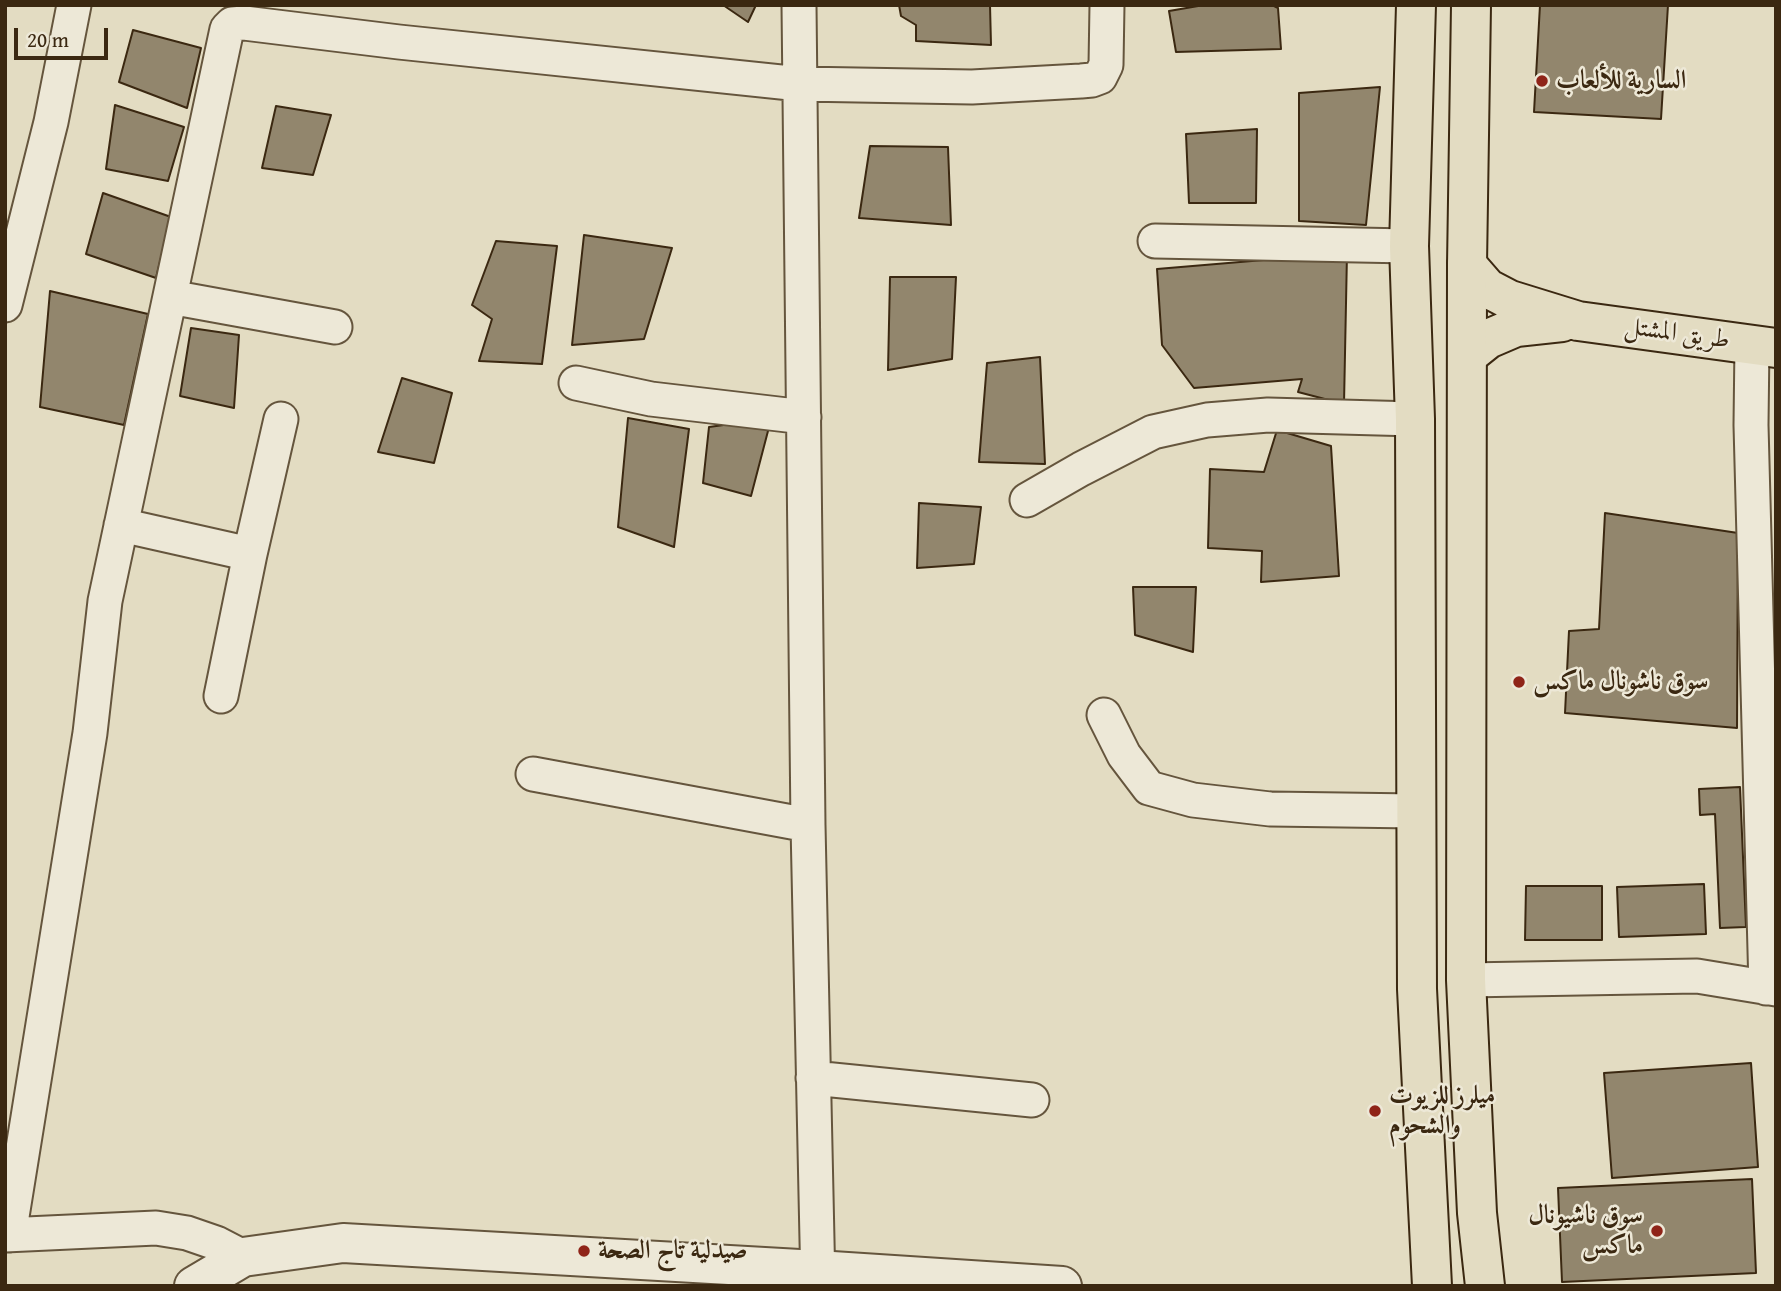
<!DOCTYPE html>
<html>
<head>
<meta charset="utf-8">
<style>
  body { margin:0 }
  #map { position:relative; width:1781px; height:1291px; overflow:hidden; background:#e3dcc2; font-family:"Gentium Book Plus",serif }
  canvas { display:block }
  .frame { position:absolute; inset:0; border:7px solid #3b2811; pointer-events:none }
  .scale { position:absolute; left:14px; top:28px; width:94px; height:32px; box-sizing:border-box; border:4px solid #3b2811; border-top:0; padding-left:9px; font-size:21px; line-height:24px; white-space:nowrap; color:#3b2811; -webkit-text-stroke:5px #ede8d7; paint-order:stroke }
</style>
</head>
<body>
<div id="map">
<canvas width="1781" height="1291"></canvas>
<div class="frame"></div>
<div class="scale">20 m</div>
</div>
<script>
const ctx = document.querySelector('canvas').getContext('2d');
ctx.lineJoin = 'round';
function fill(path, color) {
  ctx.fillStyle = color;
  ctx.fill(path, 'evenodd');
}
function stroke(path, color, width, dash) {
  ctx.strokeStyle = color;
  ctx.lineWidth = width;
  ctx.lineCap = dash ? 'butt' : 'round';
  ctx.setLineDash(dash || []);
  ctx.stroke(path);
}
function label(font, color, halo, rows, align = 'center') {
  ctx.font = font + ' "Gentium Book Plus",Amiri,serif';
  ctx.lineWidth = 5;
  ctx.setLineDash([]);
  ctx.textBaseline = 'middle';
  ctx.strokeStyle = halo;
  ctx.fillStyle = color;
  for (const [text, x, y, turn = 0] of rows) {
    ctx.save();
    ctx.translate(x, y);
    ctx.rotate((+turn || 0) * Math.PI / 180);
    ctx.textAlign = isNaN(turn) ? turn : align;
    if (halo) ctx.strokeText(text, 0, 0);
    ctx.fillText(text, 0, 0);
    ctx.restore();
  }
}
const building = new Path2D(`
  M 723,5 L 756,5 L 748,22 Z
  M 899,5 L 990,5 L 991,45 L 916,41 L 916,25 L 901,16 Z
  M 1204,5 L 1272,5 L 1278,8 L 1281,49 L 1176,52 L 1169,11 Z
  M 1540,5 L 1668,5 L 1661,119 L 1534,112 Z
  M 133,30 L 201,48 L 187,108 L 119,82 Z
  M 1380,87 L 1366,225 L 1299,221 L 1299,93 Z
  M 115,105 L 184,127 L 168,181 L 106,169 Z
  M 276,106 L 331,115 L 313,175 L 262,168 Z
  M 1257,129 L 1256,203 L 1189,203 L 1186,134 Z
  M 870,146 L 948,147 L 951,225 L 859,218 Z
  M 103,193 L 171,217 L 156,278 L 86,254 Z
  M 584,235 L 672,248 L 644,339 L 572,345 Z
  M 496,241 L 557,246 L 542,364 L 479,361 L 492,319 L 472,305 Z
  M 1347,253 L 1344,404 L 1298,392 L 1302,379 L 1194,388 L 1162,345 L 1157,269 Z
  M 890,277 L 956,277 L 952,359 L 888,370 Z
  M 50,291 L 148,314 L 124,425 L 40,407 Z
  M 191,328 L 239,335 L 234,408 L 180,396 Z
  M 1040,357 L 1045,464 L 979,462 L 987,363 Z
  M 402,378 L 452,393 L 434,463 L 378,452 Z
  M 628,418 L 689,429 L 674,547 L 618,527 Z
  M 753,421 L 768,431 L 751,496 L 703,483 L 709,427 Z
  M 1277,430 L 1331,446 L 1339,576 L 1261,582 L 1262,551 L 1208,548 L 1210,469 L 1264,472 Z
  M 919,503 L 981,507 L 974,564 L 917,568 Z
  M 1605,513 L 1738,533 L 1737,728 L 1565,713 L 1569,631 L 1599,629 Z
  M 1133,587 L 1196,587 L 1193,652 L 1135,635 Z
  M 1740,787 L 1746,927 L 1720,928 L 1715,814 L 1700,815 L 1699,789 Z
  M 1704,884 L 1706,934 L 1619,937 L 1617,887 Z
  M 1526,886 L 1602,886 L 1602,940 L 1525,940 Z
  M 1751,1063 L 1758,1167 L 1612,1178 L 1604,1073 Z
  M 1752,1179 L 1756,1273 L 1562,1282 L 1558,1188 Z`);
fill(building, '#92866d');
stroke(building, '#3b2811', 2);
const minor = new Path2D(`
  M 799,5 L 808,825 L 818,1286
  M 1155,241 L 1409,246
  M 170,297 L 335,327
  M 5,305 L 51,122 L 74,5
  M 1752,344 L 1751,425 L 1766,988
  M 576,383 L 651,399 L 804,417
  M 1027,500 L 1081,469 L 1153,432 L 1207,420 L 1268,415 L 1415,419
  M 121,525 L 250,554 L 281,419
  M 221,696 L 250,554
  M 1104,715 L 1124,755 L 1149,788 L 1193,800 L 1270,809 L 1416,811
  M 533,774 L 808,825
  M 1466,980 L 1697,976 L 1776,989
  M 813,1078 L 1032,1100
  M 5,1235 L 156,1228 L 187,1233 L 216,1243 L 243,1257
  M 9,1235 L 90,733 L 105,601 L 227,29 L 232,24 L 244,23 L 399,42 L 800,84 L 972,87 L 1081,81 L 1092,80 L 1100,77 L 1106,65 L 1107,5`);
const tertiary = new Path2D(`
  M 194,1286 L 243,1257 L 343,1243 L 817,1270 L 1062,1286`);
const primary = new Path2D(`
  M 1467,265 L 1487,288 L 1510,300 L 1578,321 L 1776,348
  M 1468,355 L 1488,339 L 1516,327 L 1562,322`);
const trunk = new Path2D(`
  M 1416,5 L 1409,246 L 1415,419 L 1417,989 L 1432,1286
  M 1471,5 L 1467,265 L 1466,980 L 1477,1213 L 1485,1286`);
stroke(minor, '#65553d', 37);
stroke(tertiary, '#65553d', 42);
stroke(primary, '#3b2811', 42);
stroke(trunk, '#3b2811', 42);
stroke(minor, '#ede8d7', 33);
stroke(tertiary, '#ede8d7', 38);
stroke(primary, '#e3dcc2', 38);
stroke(trunk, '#e3dcc2', 38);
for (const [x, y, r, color] of [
  [1542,81,7,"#8f2418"],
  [1519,682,7,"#8f2418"],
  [1375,1111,7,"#8f2418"],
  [1657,1231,7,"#8f2418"],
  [584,1251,7,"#8f2418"]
]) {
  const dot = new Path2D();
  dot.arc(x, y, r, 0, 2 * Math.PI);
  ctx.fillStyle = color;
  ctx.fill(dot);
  stroke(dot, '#ede8d7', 2.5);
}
label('bold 26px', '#3b2811', '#ede8d7', [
  ["السارية للألعاب",1556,81],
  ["سوق ناشونال ماكس",1533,682],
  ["ميلرز للزيوت",1389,1096],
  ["والشحوم",1389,1126],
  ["سوق ناشيونال",1643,1216,"right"],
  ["ماكس",1643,1246,"right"],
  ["صيدلية تاج الصحة",598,1251]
], 'left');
label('26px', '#3b2811', '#ede8d7', [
  ["طريق المشتل",1677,334,8]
]);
</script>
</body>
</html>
